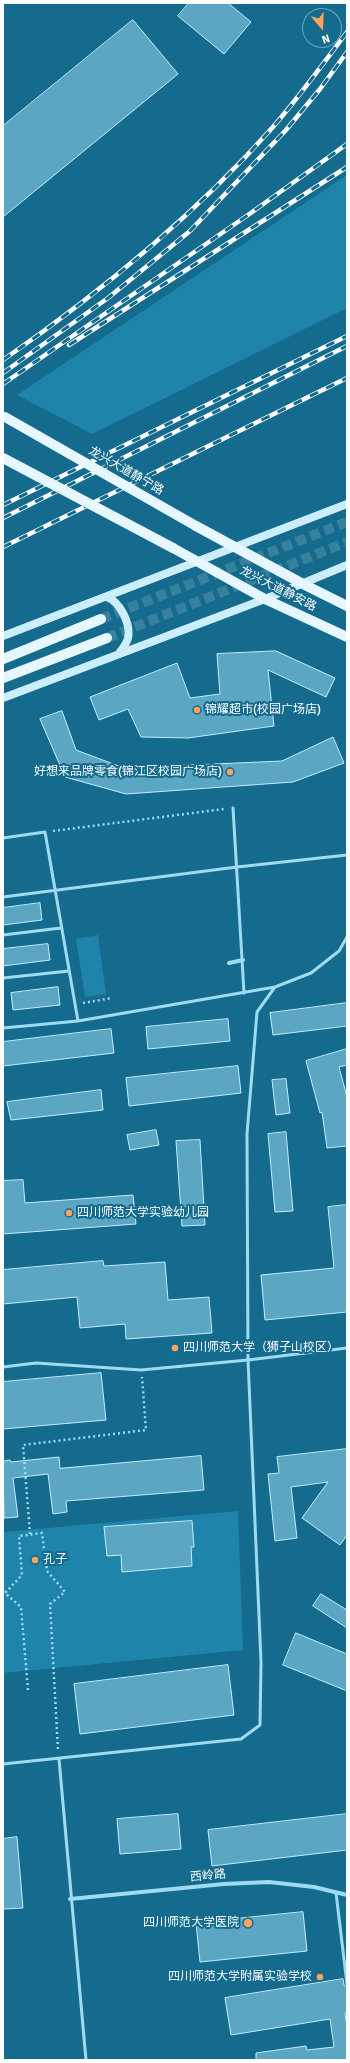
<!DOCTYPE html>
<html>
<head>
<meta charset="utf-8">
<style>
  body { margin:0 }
  #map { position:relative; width:350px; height:2063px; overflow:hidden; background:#146b8e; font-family:Signika,sans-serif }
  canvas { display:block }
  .frame { position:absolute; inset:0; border:4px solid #fff; pointer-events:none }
  .north { position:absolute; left:302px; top:8px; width:40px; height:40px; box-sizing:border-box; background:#146b8e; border:1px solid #72a6bb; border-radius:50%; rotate:161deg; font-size:11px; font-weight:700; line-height:16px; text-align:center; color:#fff }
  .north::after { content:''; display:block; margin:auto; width:14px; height:18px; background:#ffa35d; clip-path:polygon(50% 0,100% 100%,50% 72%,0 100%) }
</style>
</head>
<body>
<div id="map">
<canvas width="350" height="2063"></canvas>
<div class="frame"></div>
<div class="north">N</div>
</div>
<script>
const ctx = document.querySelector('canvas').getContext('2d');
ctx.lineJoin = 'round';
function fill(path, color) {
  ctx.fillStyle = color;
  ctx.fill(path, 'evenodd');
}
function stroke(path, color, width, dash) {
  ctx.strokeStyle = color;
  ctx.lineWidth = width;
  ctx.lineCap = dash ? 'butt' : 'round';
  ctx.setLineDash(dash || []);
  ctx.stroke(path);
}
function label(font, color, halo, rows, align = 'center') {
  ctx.font = font + ' Signika,"Noto Sans SC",sans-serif';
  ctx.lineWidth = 4;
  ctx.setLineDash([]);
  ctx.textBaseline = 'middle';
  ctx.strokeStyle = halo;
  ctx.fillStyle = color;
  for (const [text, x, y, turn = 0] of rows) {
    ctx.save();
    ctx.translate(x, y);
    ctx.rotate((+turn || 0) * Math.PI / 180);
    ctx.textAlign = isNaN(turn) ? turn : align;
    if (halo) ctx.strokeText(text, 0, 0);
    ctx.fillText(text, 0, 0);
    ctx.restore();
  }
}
fill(new Path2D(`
  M 347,175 L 347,308 L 92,434 L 17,395 Z
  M 98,935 L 106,994 L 85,997 L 76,939 Z
  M 238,1511 L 243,1650 L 3,1673 L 3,1532 Z`), '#1e84aa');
const building = new Path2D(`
  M 189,3 L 228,3 L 251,22 L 224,54 L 178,16 Z
  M 133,20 L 178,74 L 3,217 L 3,126 Z
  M 276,651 L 335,678 L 326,697 L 268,670 L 274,726 L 188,738 L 141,737 L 128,709 L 99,720 L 90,697 L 177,663 L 190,698 L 220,694 L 217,654 Z
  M 62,711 L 76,750 L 124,768 L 282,761 L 333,737 L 344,763 L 293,782 L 126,794 L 65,777 L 40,719 Z
  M 40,903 L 42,920 L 3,925 L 3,908 Z
  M 48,944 L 50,960 L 3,966 L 3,949 Z
  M 58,987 L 60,1005 L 13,1010 L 11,993 Z
  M 347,1003 L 347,1026 L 273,1035 L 270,1013 Z
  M 228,1019 L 230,1041 L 148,1049 L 146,1027 Z
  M 111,1029 L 114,1053 L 3,1066 L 3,1042 Z
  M 347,1049 L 347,1065 L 339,1067 L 347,1097 L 347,1146 L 327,1148 L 322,1112 L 320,1113 L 306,1061 Z
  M 238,1066 L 241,1093 L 129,1106 L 126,1078 Z
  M 286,1079 L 290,1113 L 276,1115 L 272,1080 Z
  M 101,1090 L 103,1110 L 11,1120 L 7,1102 Z
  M 156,1130 L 159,1145 L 130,1150 L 127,1135 Z
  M 286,1132 L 293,1211 L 275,1212 L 268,1134 Z
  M 200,1140 L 205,1225 L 182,1226 L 176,1141 Z
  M 23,1180 L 25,1203 L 133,1195 L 136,1224 L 3,1234 L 3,1181 Z
  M 347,1205 L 347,1312 L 265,1320 L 261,1275 L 334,1268 L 328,1207 Z
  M 103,1261 L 104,1266 L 165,1262 L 168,1300 L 209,1297 L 212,1333 L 126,1339 L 125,1324 L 80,1328 L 77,1297 L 3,1304 L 3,1270 Z
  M 101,1373 L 106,1420 L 3,1429 L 3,1382 Z
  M 347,1449 L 347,1535 L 340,1545 L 302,1518 L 328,1482 L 291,1487 L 297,1538 L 275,1541 L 268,1474 L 279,1473 L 277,1457 Z
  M 201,1456 L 204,1490 L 66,1501 L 67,1512 L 53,1514 L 48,1474 L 13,1478 L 18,1517 L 4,1518 L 3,1461 L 10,1460 L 11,1462 L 59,1457 L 60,1468 Z
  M 192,1521 L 194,1547 L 191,1547 L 192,1566 L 122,1572 L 121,1555 L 107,1556 L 104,1527 Z
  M 321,1594 L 347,1610 L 347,1628 L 313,1606 Z
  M 296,1633 L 347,1654 L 347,1691 L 283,1665 Z
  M 228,1665 L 234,1715 L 80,1734 L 74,1684 Z
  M 178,1814 L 181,1849 L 120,1854 L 117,1819 Z
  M 347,1814 L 347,1850 L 212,1866 L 208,1830 Z
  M 17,1837 L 23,1908 L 3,1909 L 3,1839 Z
  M 303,1912 L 307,1951 L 200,1962 L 196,1923 Z
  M 343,1979 L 344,1985 L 347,1987 L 347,2013 L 345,2013 L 347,2027 L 347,2060 L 256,2060 L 256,2053 L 306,2046 L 307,2050 L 334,2047 L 330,2019 L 231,2035 L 225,1998 Z`);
fill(building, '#5ba6c2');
stroke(building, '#c4edfc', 1);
stroke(new Path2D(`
  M 101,619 L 347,522
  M 107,638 L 347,542`), '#37819f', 10, [10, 5]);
stroke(new Path2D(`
  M 53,831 L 224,809
  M 83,1003 L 112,998
  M 30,1534 L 23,1445 L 146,1430 L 142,1377
  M 28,1690 L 21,1607 L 5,1593 L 22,1575 L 19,1536 L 42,1533 L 47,1571 L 65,1592 L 50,1604 L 58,1750`), '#9edbf1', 2.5, [2, 3]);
stroke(new Path2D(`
  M 233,808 L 244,993
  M 3,838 L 45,832 L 78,1021
  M 3,897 L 237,867 L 347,855
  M 3,935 L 61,928
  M 3,978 L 69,971
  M 3,1028 L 78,1021 L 275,987 L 311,973 L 339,951 L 347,937
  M 3,1367 L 36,1363 L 141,1370 L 248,1360 L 347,1348
  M 59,1759 L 86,2060
  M 3,1764 L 241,1739 L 260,1725 L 261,1662 L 248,1360 L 247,1134 L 257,1012 L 275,987
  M 336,1893 L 347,1984`), '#9edbf1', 3);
stroke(new Path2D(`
  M 229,963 L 243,960
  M 70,1899 L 224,1884 L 269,1882 L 314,1887 L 347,1895`), '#9edbf1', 4);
stroke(new Path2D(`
  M 107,597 C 120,602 131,624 128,638 C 127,643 123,648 120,652
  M 3,636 L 347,504
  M 3,698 L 265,599 L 347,565`), '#cceefb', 8);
stroke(new Path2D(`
  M 196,526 L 303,584 L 347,606
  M 173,548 L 265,599 L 347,637
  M 3,659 L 101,619
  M 3,678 L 107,638`), '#e7f7ff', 10);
const rail = new Path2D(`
  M 69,345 L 347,167
  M 3,360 C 101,292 193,217 273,127 C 299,97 323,64 347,32
  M 3,373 L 108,298 L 190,231 L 286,130 L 320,89 L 347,52
  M 3,384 L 248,215 L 347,144
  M 3,505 L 347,336
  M 3,518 L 347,346
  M 3,547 L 347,378`);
stroke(rail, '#fff', 4.5);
stroke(rail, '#146b8e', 3, [9]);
stroke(new Path2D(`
  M 5,417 L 196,526
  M 3,458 L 173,548`), '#e7f7ff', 10);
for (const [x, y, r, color] of [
  [197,710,4,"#ffa35d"],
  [230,772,4,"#ffa35d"],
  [69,1213,4,"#ffa35d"],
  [175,1348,4,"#ffa35d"],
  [35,1560,4,"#ffa35d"],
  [248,1923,5,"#ffa35d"],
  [320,1977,4,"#ffa35d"]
]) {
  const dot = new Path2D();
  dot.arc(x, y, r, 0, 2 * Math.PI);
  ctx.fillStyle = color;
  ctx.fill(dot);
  stroke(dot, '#146b8e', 1.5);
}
label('12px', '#fff', '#146b8e', [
  ["龙兴大道静宁路",126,471,30],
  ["龙兴大道静安路",278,589,27],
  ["西岭路",208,1876,-5]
]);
label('12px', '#fff', '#146b8e', [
  ["锦耀超市(校园广场店)",205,710],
  ["好想来品牌零食(锦江区校园广场店)",222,772,"right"],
  ["四川师范大学实验幼儿园",77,1213],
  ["四川师范大学（狮子山校区）",183,1348],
  ["孔子",43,1560],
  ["四川师范大学医院",239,1923,"right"],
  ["四川师范大学附属实验学校",312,1977,"right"]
], 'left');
</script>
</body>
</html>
